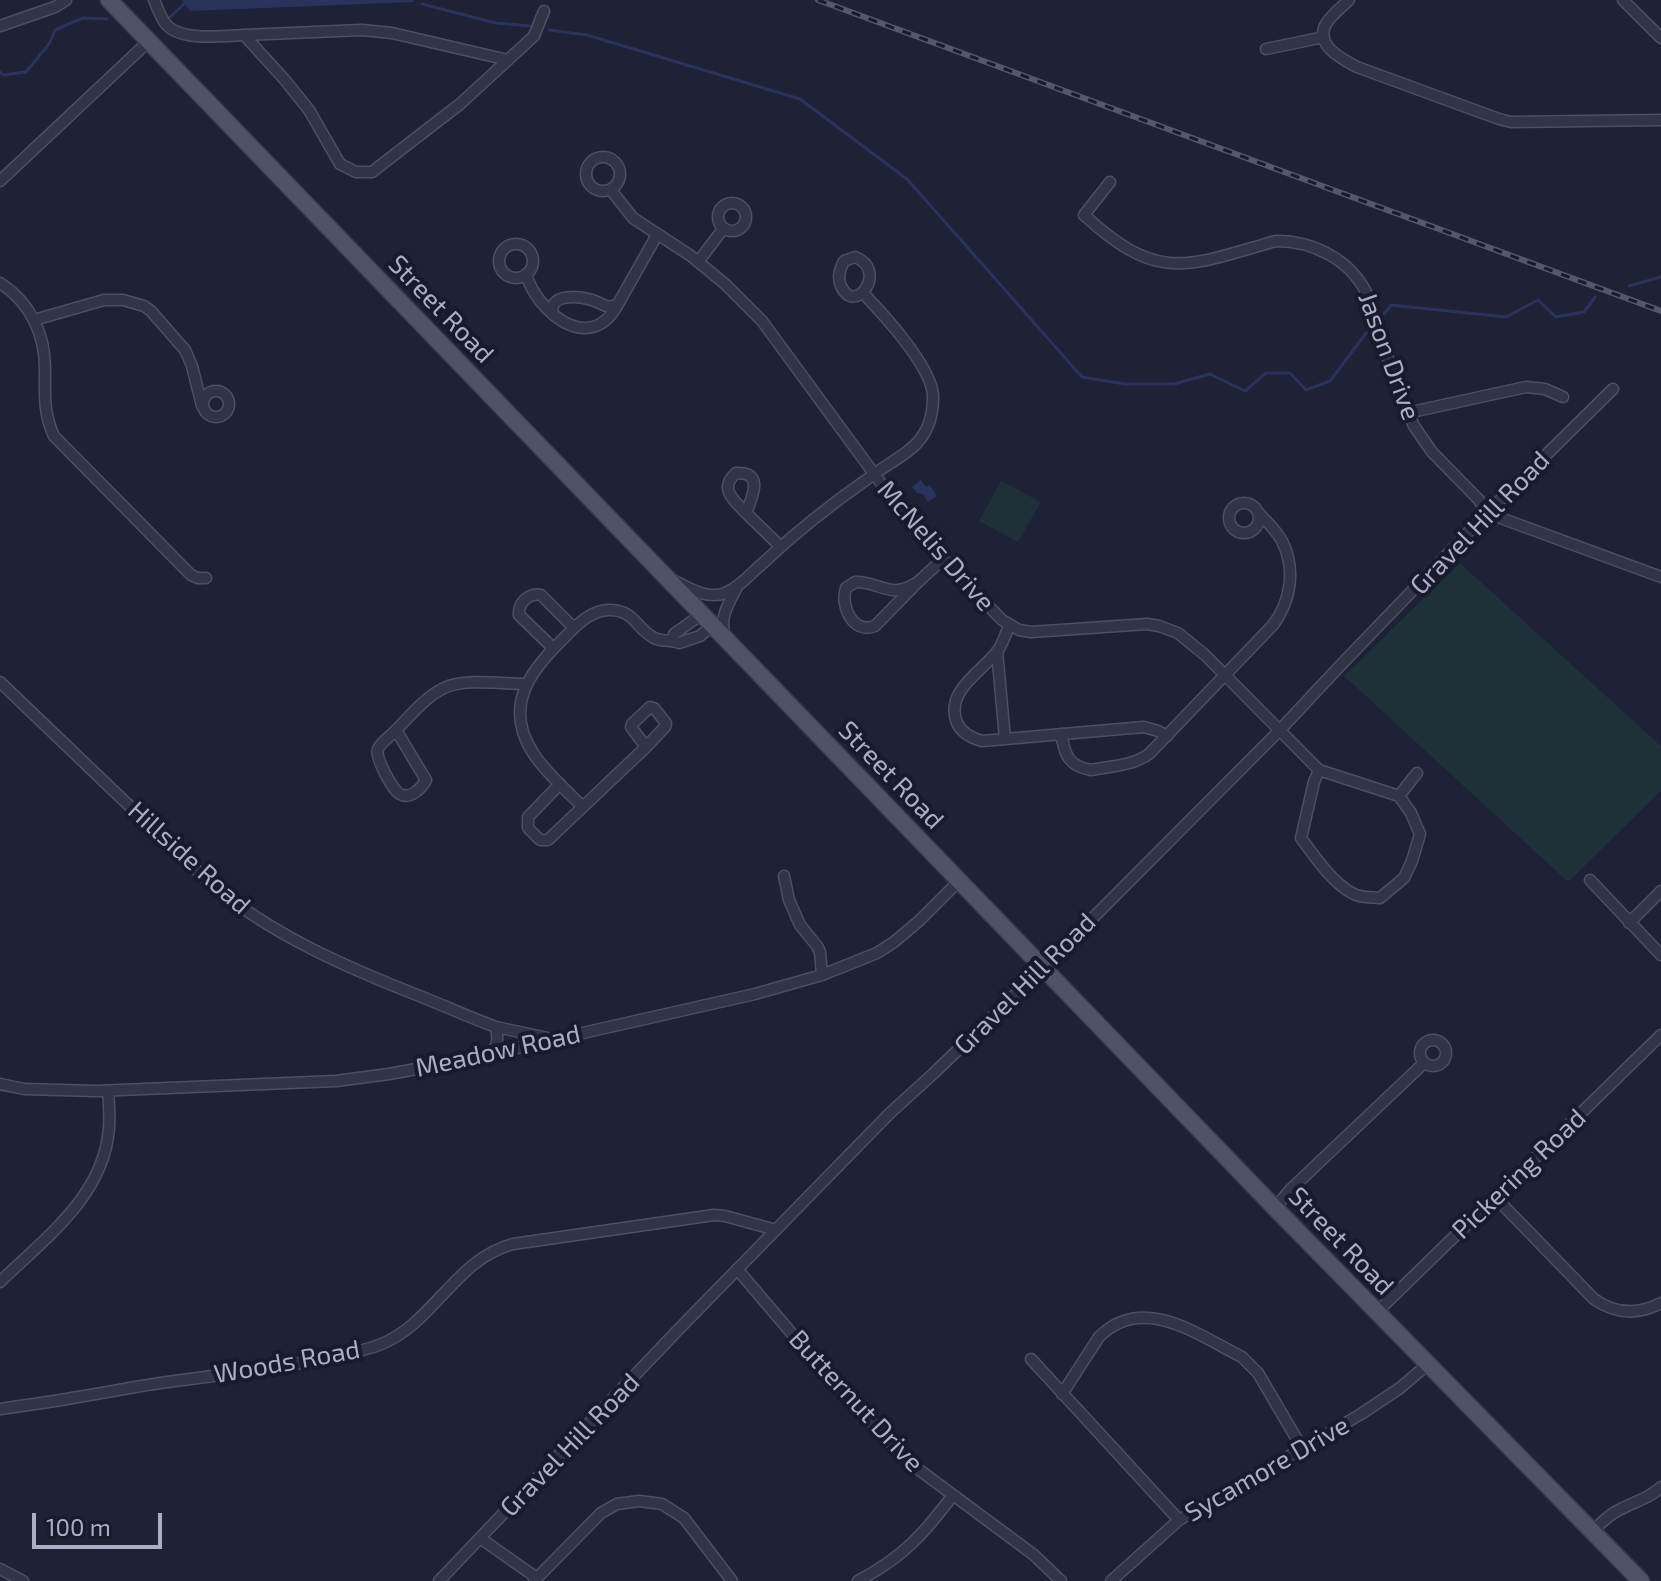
<!DOCTYPE html>
<html>
<head>
<meta charset="utf-8">
<style>
  body { margin:0 }
  #map { position:relative; width:1661px; height:1581px; overflow:hidden; background:#1d2237; font-family:"Exo 2",sans-serif }
  canvas { display:block }
  .scale { position:absolute; left:32px; top:1513px; width:130px; height:36px; box-sizing:border-box; border:4px solid #abafc5; border-top:0; padding-left:10px; font-size:24px; line-height:28px; white-space:nowrap; color:#abafc5; -webkit-text-stroke:6px #171b2c; paint-order:stroke }
</style>
</head>
<body>
<div id="map">
<canvas width="1661" height="1581"></canvas>
<div class="scale">100 m</div>
</div>
<script>
const ctx = document.querySelector('canvas').getContext('2d');
ctx.lineJoin = 'round';
function fill(path, color) {
  ctx.fillStyle = color;
  ctx.fill(path, 'evenodd');
}
function stroke(path, color, width, dash) {
  ctx.strokeStyle = color;
  ctx.lineWidth = width;
  ctx.lineCap = dash ? 'butt' : 'round';
  ctx.setLineDash(dash || []);
  ctx.stroke(path);
}
function label(font, color, halo, rows, align = 'center') {
  ctx.font = font + ' "Exo 2",sans-serif';
  ctx.lineWidth = 8;
  ctx.setLineDash([]);
  ctx.textBaseline = 'middle';
  ctx.strokeStyle = halo;
  ctx.fillStyle = color;
  for (const [text, x, y, turn = 0] of rows) {
    ctx.save();
    ctx.translate(x, y);
    ctx.rotate((+turn || 0) * Math.PI / 180);
    ctx.textAlign = isNaN(turn) ? turn : align;
    if (halo) ctx.strokeText(text, 0, 0);
    ctx.fillText(text, 0, 0);
    ctx.restore();
  }
}
fill(new Path2D(`
  M 1001,481 L 1041,502 L 1018,542 L 979,521 Z
  M 1460,563 L 1661,746 L 1661,791 L 1568,882 L 1344,676 Z`), '#1f3038');
fill(new Path2D(`
  M 182,0 L 414,0 L 414,2 L 190,11 Z
  M 921,480 L 926,487 L 930,485 L 937,496 L 928,502 L 923,494 L 917,493 L 912,487 Z`), '#2a335a');
stroke(new Path2D(`
  M 422,4 L 496,23 L 531,26
  M 170,17 L 185,3
  M 549,30 L 587,35 L 800,99 L 907,179 L 1082,377 L 1125,384 L 1174,384 L 1210,374 L 1245,391 L 1266,373 L 1290,373 L 1306,390 L 1330,381 L 1366,333
  M 0,72 L 3,75 L 26,72 L 49,44 L 55,30 L 83,18 L 107,19
  M 1629,286 L 1661,277
  M 1384,314 L 1391,305 L 1506,317 L 1538,300 L 1556,317 L 1584,312 L 1595,297`), '#2a335a', 3);
const street = new Path2D(`
  M 154,0 C 157,7 160,16 165,23 C 179,42 223,36 244,35
  M 1349,0 C 1342,7 1331,15 1326,24 C 1314,45 1342,59 1357,67 L 1499,119 L 1511,122 L 1661,120
  M 1623,0 L 1661,38
  M 0,26 L 55,7 L 66,0
  M 1266,49 L 1324,37
  M 508,60 L 392,33 L 362,30 L 244,35 L 284,79 L 309,110 L 340,164 L 356,172 L 372,172 L 460,104 L 534,36 L 544,11
  M586 174a17 17 0 1 1 34 0a17 17 0 1 1-34 0Z
  M 0,181 L 149,41
  M 1110,182 L 1084,215 C 1159,284 1187,266 1276,241 C 1313,241 1349,259 1366,292 L 1401,398 L 1414,426 L 1432,452 L 1479,500 L 1487,513 L 1661,577
  M 611,190 L 633,218 L 691,256 L 725,284 L 762,321 L 916,531 L 1002,620 L 1019,630 L 1031,632 L 1147,624 L 1159,626 L 1178,633 L 1205,655 L 1319,770 L 1399,796 L 1411,813 L 1420,834 L 1412,861 L 1404,878 L 1380,898 C 1372,897 1361,898 1354,894 C 1334,885 1314,856 1301,838 L 1314,782 L 1319,770
  M718 217a14 14 0 1 1 28 0a14 14 0 1 1-28 0Z
  M499 261a17 17 0 1 1 34 0a17 17 0 1 1-34 0Z
  M 855,257 C 889,270 855,317 841,286 C 837,277 840,269 844,261 Z
  M 698,262 L 723,229
  M 526,274 C 537,312 589,355 617,306
  M 0,283 C 30,302 45,334 45,368 C 45,393 43,413 54,436 L 191,575 L 198,578 L 206,578
  M 553,314 C 548,293 579,296 592,300 C 599,302 604,306 610,307 L 618,304 L 657,235
  M 34,320 L 104,300 L 123,300 L 144,306 L 151,311 L 185,350 L 192,366 L 202,406
  M203 404a13 13 0 1 1 26 0a13 13 0 1 1-26 0Z
  M 1407,413 L 1526,387 L 1545,389 L 1563,397
  M 736,473 C 765,472 752,497 746,513 C 734,500 718,489 736,473 Z
  M1229 518a15 15 0 1 1 30 0a15 15 0 1 1-30 0Z
  M 746,513 L 780,546
  M 673,580 C 689,588 707,600 725,593 C 740,587 751,573 763,563 C 797,531 834,502 873,475 C 887,464 905,456 917,443 C 928,431 933,414 933,398 C 934,369 883,314 863,293
  M 855,582 C 880,581 890,601 918,582 L 875,626 C 852,635 840,604 846,588 Z
  M 918,582 L 943,559
  M 1009,626 C 1006,633 1003,642 999,649 C 984,671 944,690 957,723 C 962,733 971,738 982,741 L 1144,727 L 1158,731 L 1167,736
  M 726,637 C 718,621 728,604 736,589
  M 673,640 L 674,634 L 702,614
  M 553,648 L 519,615 C 518,603 529,592 541,595 L 574,628
  M 997,651 L 1005,739
  M 0,682 L 212,885 C 274,936 348,968 422,997 C 447,1007 471,1018 496,1027
  M 650,707 L 654,708 L 666,723 L 665,727 L 646,747 L 631,727 L 632,724 Z
  M 396,730 L 426,780 C 422,788 410,800 400,794 C 393,791 374,756 378,749 C 381,742 391,736 396,730 Z
  M 396,730 C 410,716 425,697 444,688 C 465,678 503,684 526,684
  M 1061,734 C 1065,755 1068,766 1091,770 C 1111,766 1132,766 1149,754 L 1273,625 C 1291,601 1296,569 1282,541 C 1276,530 1266,521 1258,512
  M 560,784 L 528,817 L 528,828 L 540,840 L 548,840 L 646,747
  M 1399,796 L 1417,773
  M 583,807 C 567,791 545,772 533,753 C 504,708 528,673 561,641 C 575,627 590,609 611,610 C 634,611 635,626 651,636 C 660,643 670,639 679,643 L 700,636 L 713,625
  M 784,876 L 789,900 L 800,925 L 817,946 L 820,952 L 822,975
  M 1590,880 L 1661,955
  M 1629,923 L 1661,891
  M1420 1053a13 13 0 1 1 26 0a13 13 0 1 1-26 0Z
  M 489,1053 C 499,1046 498,1039 496,1027 L 548,1038
  M 0,1084 L 24,1089 L 96,1091 L 336,1081 L 389,1074 L 459,1061 L 755,994 L 822,975 L 877,953 L 894,942 L 919,921 L 959,881
  M 1494,1196 L 1594,1299 C 1615,1314 1638,1315 1661,1303
  M 1275,1208 L 1291,1189 L 1424,1063
  M 737,1269 L 810,1355 L 900,1453 L 914,1466 L 1034,1555 L 1061,1581
  M 0,1282 C 45,1238 104,1196 109,1128 C 110,1116 109,1103 108,1091
  M 1377,1312 L 1661,1035
  M 1031,1359 L 1179,1520
  M 1062,1394 L 1099,1337 C 1143,1293 1198,1335 1242,1357 L 1258,1373 L 1302,1448
  M 0,1409 C 26,1405 52,1402 78,1397 C 110,1392 142,1385 175,1381 C 217,1376 259,1370 301,1363 C 327,1358 354,1354 379,1345 C 433,1325 455,1259 513,1244 L 714,1215 L 725,1216 L 776,1230
  M 1592,1532 C 1600,1524 1608,1515 1619,1510 C 1635,1501 1647,1500 1661,1487
  M 480,1538 L 537,1578
  M 0,1569 L 23,1581
  M 439,1581 L 677,1331 L 890,1113 L 934,1073 L 1043,968 L 1279,731 L 1337,669 L 1487,513 L 1613,389
  M 534,1581 L 601,1513 L 617,1504 L 639,1501 L 662,1504 L 684,1518 L 732,1581
  M 858,1581 C 903,1557 923,1535 953,1495
  M 1111,1581 L 1179,1520 L 1361,1414 L 1400,1388 L 1428,1364`);
const primary = new Path2D(`
  M 109,0 L 1275,1208 L 1641,1581`);
stroke(street, '#4c5063', 13);
stroke(primary, '#383c4e', 19);
stroke(street, '#313548', 10);
stroke(primary, '#4e5368', 16);
const rail = new Path2D(`
  M 818,0 L 1661,311`);
stroke(rail, '#52586f', 6);
stroke(rail, '#171b2c', 3, [9]);
label('26px', '#abafc5', '#171b2c', [
  ["Street Road",441,309,46],
  ["Jason Drive",1389,356,70],
  ["Gravel Hill Road",1480,523,-46],
  ["McNelis Drive",936,546,49],
  ["Street Road",891,775,46],
  ["Hillside Road",189,858,42],
  ["Gravel Hill Road",1025,984,-45],
  ["Meadow Road",498,1051,-12],
  ["Pickering Road",1519,1174,-44],
  ["Street Road",1341,1241,46],
  ["Woods Road",287,1362,-10],
  ["Butternut Drive",856,1401,47],
  ["Gravel Hill Road",570,1445,-46],
  ["Sycamore Drive",1267,1469,-30]
]);
</script>
</body>
</html>
